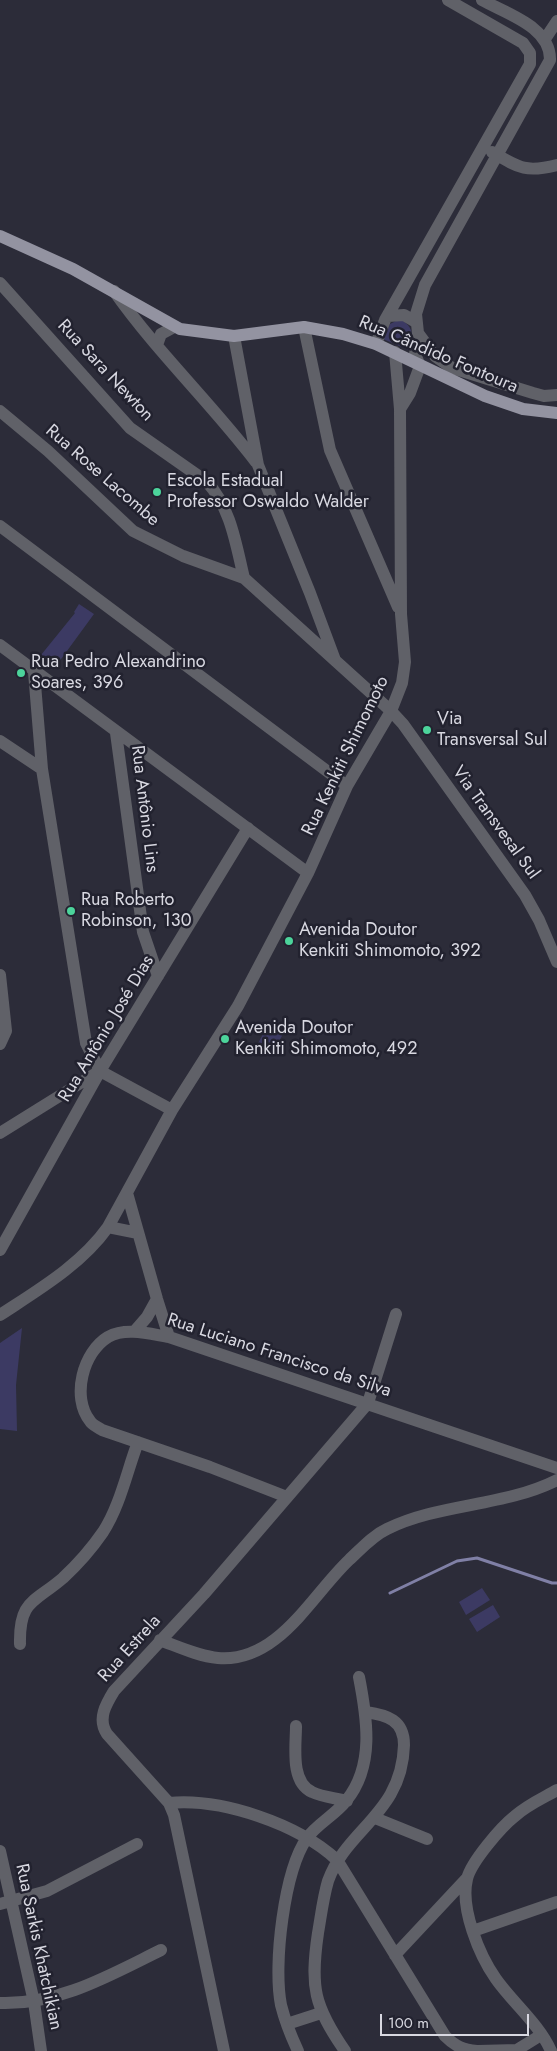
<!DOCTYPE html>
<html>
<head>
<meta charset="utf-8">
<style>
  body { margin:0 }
  #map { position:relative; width:557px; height:2051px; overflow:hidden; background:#2c2c39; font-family:Jost,sans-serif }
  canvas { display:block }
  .scale { position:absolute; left:380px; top:2014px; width:149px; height:22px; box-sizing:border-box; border:2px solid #d8d8e1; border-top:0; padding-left:6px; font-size:15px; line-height:18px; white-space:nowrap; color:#d8d8e1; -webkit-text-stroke:4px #22222f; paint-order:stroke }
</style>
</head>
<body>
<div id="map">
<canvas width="557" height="2051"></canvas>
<div class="scale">100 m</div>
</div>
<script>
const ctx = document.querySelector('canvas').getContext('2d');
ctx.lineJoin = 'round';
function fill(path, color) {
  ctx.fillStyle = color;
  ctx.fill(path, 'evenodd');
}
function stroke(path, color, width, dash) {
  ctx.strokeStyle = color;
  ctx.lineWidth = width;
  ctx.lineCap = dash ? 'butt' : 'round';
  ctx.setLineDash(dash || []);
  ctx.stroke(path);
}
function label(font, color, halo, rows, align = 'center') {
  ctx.font = font + ' Jost,sans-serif';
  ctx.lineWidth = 5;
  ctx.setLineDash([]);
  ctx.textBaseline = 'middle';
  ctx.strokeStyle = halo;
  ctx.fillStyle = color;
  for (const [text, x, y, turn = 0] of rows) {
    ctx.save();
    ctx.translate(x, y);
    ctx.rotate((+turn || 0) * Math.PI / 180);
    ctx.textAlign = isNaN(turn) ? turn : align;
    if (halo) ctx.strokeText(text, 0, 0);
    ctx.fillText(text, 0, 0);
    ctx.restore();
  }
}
fill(new Path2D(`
  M 403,321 C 415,329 412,337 409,350 L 383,339 L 390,324 L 396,321 Z
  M 79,604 L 94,614 L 56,666 L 41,655 L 75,613 L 74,612 Z
  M 269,1023 L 284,1032 L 272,1055 L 256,1047 Z
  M 22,1328 L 16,1385 L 17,1431 L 0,1429 L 0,1343 Z
  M 482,1588 L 490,1600 L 466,1615 L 459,1602 Z
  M 493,1605 L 500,1617 L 477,1632 L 469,1619 Z`), '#3c3a63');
stroke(new Path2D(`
  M 390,1593 L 457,1561 L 477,1558 L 552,1583 L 557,1583`), '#8080a6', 3);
stroke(new Path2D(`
  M 545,39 L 557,21
  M 492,152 C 519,168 526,173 557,165
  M 0,283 L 130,428 L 207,482 C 231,508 236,545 244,578
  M 114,291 C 157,352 211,403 256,462
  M 388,316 L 404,315 L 416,322
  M 304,327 L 330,450 L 398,607
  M 418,333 L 435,356 L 452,368 L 533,393 L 544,396 L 557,395
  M 234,336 L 258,465 L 310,593 L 335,660
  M 376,344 L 385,320 L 530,64 L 530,53 L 523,43 L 448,0
  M 157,345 L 161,334 L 174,327
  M 400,409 L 410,393 L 420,366 L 415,354 L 418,333 L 416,314 L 425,285 L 550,60 C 551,27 507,14 482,0
  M 0,411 L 48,451 L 133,531 L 183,556 L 244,578 L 391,711 L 403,724 L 525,895 L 539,920 L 557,962
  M 0,526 L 347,786
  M 0,645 L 308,873
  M 34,672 L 42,769 L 86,1043 L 100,1071
  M 116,733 L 143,932 L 158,976
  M 0,741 L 42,769
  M 0,975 L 6,1031 L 0,1044
  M 100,1071 L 172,1110
  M 0,1133 L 98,1072
  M 127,1193 L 157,1299 L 169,1337
  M 108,1227 L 138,1233
  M 0,1250 L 100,1071 L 248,828
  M 0,1315 C 38,1290 81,1265 108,1227 L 172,1110 L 238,1006 L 308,873 L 347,786 L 391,711 L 402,683 L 405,662 L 401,614 L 400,409 L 395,352
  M 134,1332 L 147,1317 L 157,1299
  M 287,1497 L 210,1467 L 102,1430 C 98,1427 92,1425 90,1421 C 71,1397 83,1352 108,1337 C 126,1327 150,1334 169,1337 L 557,1468
  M 160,1640 C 179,1647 198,1656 218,1658 C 278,1663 311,1596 349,1560 C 361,1549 372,1536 387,1529 C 440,1503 503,1507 557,1480
  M 20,1644 C 19,1600 34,1603 63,1578 C 77,1565 92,1548 103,1532 C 120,1506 127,1471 138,1442
  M 296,1726 C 296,1746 290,1782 312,1792 C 322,1797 336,1798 347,1801
  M 169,1803 C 222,1798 298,1824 337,1860 L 445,2036 C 455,2046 463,2050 477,2051
  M 375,1818 L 427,1839
  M 0,1851 L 34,2002 L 41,2051
  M 0,1904 L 47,1891 L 137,1844
  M 473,1931 L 557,1902
  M 395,1955 L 467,1878
  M 0,2003 C 59,2005 110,1975 161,1950
  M 287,2024 L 321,2013
  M 224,2051 L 174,1815 L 169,1803 L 107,1734 C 97,1719 106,1704 114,1691 L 204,1594 L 368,1403 L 396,1314
  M 298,2051 C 291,2036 285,2021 281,2005 C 273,1965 284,1871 307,1838 C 317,1824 335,1815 346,1801 C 375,1766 367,1718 359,1677
  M 345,2051 C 314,2006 310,1987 318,1933 C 321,1916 323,1898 328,1881 C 347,1828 402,1814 404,1745 C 404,1720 387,1715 366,1712
  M 478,2051 L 517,2050
  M 515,2051 L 541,2035
  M 551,2051 C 539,2024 513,2003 496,1979 C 479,1955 460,1908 467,1879 C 471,1862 501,1827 515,1816 C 527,1805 543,1798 557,1790`), '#606168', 12);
stroke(new Path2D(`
  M 0,236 L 73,269 L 180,329 L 234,336 L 304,327 L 343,334 L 376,344 L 485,396 L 523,409 L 557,413`), '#9393a1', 12);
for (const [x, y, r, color] of [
  [157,492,5,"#4cd49b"],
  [21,673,5,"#4cd49b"],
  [427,730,5,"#4cd49b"],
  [71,911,5,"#4cd49b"],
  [289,941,5,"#4cd49b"],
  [225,1039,5,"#4cd49b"]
]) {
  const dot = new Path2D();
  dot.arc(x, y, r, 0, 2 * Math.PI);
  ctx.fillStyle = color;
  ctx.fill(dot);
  stroke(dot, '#22222f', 2);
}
label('18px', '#d8d8e1', '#22222f', [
  ["Rua Cândido Fontoura",438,355,23],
  ["Rua Sara Newton",105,371,47],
  ["Rua Rose Lacombe",102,476,41],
  ["Rua Kenkiti Shimomoto",346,756,-64],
  ["Rua Antônio Lins",144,809,83],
  ["Via Transvesal Sul",495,823,54],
  ["Rua Antônio José Dias",107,1029,-59],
  ["Rua Luciano Francisco da Silva",279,1356,18],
  ["Rua Estrela",130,1649,-48],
  ["Rua Sarkis Khatchikian",38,1947,78]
]);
label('18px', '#d8d8e1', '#22222f', [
  ["Escola Estadual",167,482],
  ["Professor Oswaldo Walder",167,503],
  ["Rua Pedro Alexandrino",31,663],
  ["Soares, 396",31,684],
  ["Via",437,720],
  ["Transversal Sul",437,741],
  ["Rua Roberto",81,901],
  ["Robinson, 130",81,922],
  ["Avenida Doutor",299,931],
  ["Kenkiti Shimomoto, 392",299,952],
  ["Avenida Doutor",235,1029],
  ["Kenkiti Shimomoto, 492",235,1050]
], 'left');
</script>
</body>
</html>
